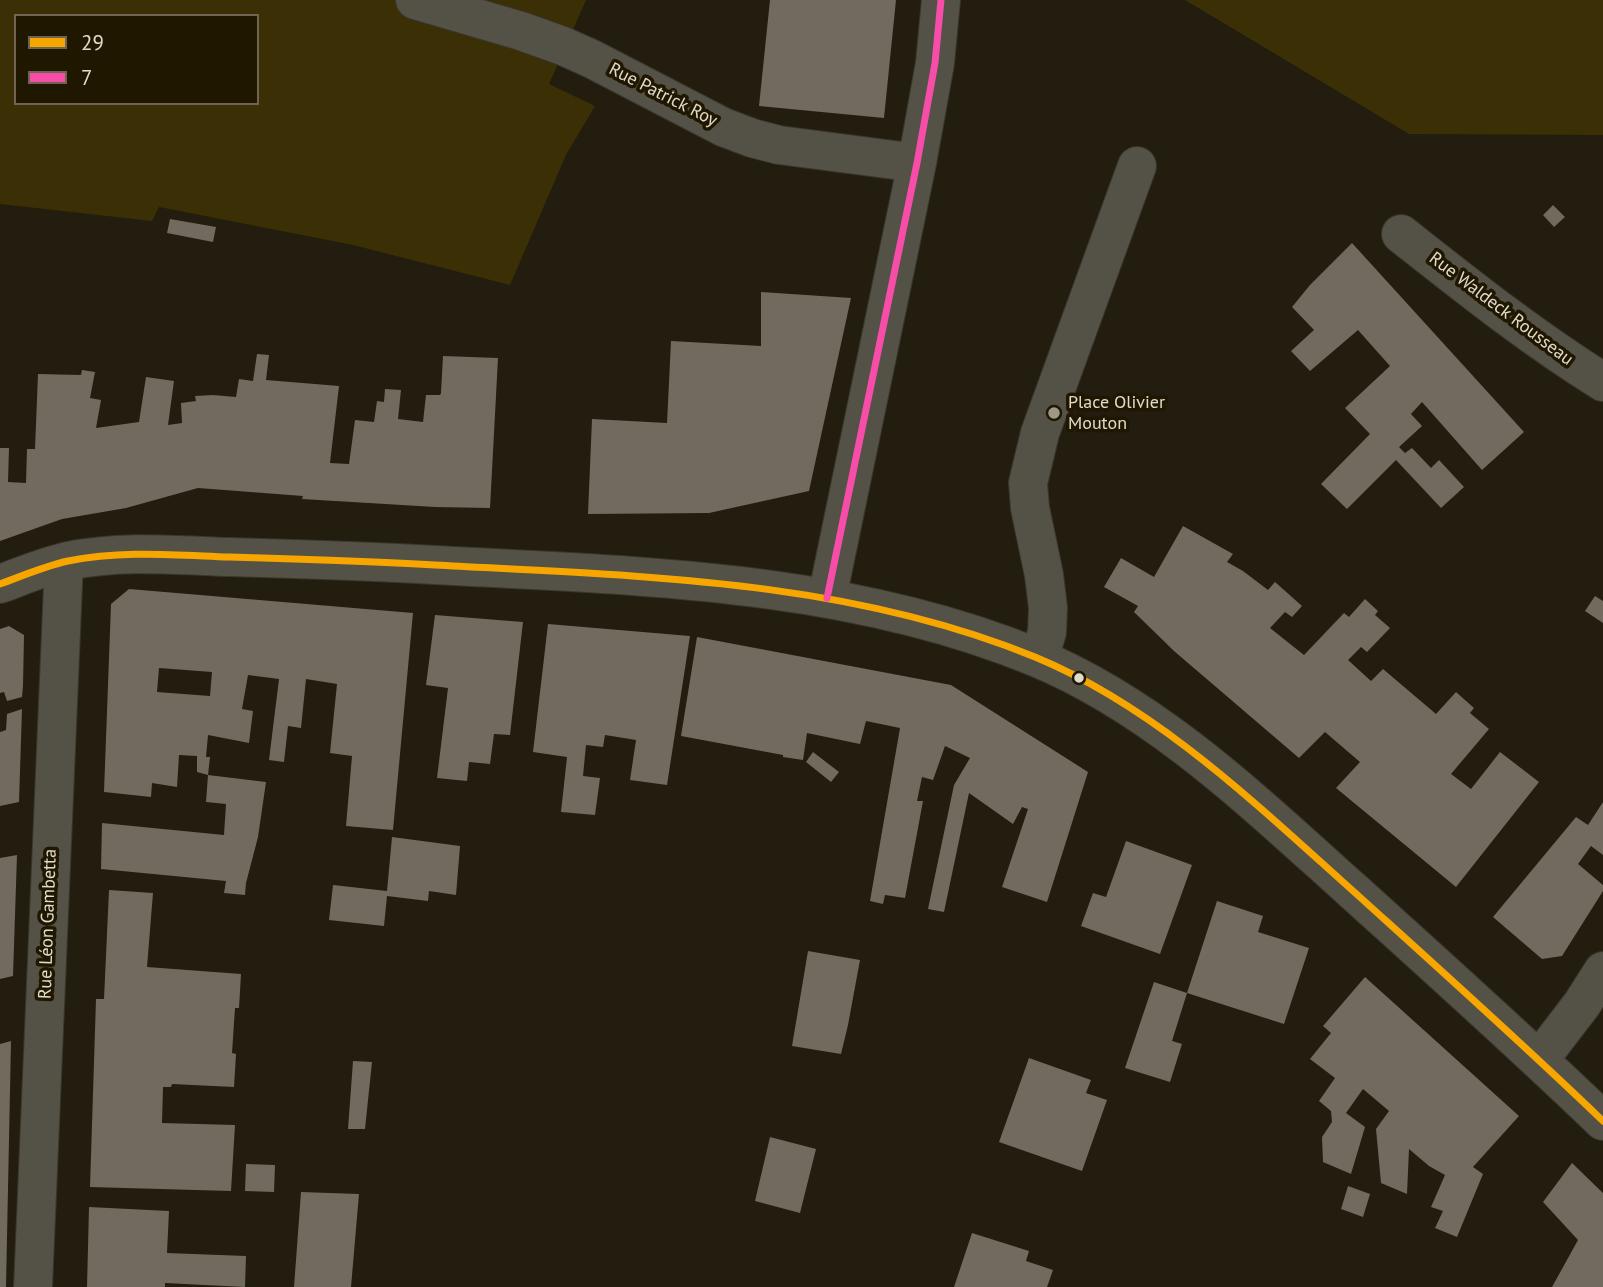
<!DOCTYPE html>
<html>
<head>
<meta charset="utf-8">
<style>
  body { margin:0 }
  #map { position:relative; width:1603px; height:1287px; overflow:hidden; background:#221d0e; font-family:"PT Sans",sans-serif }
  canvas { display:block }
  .legend { position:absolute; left:14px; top:14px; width:245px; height:91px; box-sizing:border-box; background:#201700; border:2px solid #6d6552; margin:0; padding:9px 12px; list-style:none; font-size:21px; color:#e1dbcc }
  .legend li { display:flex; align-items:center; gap:14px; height:35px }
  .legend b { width:35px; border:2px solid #6d6552 }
</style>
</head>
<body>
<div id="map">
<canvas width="1603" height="1287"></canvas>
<ul class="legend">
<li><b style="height:9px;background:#f7a600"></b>29</li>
<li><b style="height:9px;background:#f54da8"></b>7</li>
</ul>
</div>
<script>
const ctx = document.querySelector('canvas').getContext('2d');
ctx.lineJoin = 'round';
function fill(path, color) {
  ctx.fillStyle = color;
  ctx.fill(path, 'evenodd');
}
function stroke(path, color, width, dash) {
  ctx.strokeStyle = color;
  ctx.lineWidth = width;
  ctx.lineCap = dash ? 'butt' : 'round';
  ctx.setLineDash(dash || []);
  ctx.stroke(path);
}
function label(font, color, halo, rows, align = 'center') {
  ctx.font = font + ' "PT Sans",sans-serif';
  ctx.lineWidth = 7;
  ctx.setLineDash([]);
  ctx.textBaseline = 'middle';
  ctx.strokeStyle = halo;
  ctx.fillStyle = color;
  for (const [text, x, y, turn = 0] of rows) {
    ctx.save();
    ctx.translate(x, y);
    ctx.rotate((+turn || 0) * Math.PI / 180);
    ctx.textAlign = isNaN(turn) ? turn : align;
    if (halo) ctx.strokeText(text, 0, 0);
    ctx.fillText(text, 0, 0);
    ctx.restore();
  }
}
fill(new Path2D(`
  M 0,0 L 586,0 L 549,84 L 595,106 L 566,155 L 510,285 L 353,245 L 159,207 L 152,221 L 0,204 ZM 16,16 L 257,16 L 257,103 L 16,103 Z
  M 1185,0 L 1603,0 L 1603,135 L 1409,134 Z`), '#3b2f05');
fill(new Path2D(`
  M 770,0 L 896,0 L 884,118 L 759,106 Z
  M 1553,205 L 1565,217 L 1554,227 L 1543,215 Z
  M 170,219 L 216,227 L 213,242 L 167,233 Z
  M 1352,243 L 1524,432 L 1482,470 L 1422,402 L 1411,414 L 1422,426 L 1399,447 L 1405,453 L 1412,448 L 1431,468 L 1439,460 L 1464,487 L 1441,508 L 1396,460 L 1347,509 L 1321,484 L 1370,434 L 1345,408 L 1390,366 L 1358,330 L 1310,371 L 1291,351 L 1314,330 L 1292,307 L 1310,285 Z
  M 761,292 L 851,298 L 809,491 L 709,513 L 588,514 L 592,419 L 667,423 L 671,341 L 761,346 Z
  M 257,354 L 269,355 L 266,380 L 339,386 L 330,463 L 349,464 L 355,420 L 374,422 L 377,401 L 384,402 L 385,389 L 401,390 L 398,419 L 423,422 L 426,395 L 440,395 L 441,393 L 443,356 L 498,358 L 490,508 L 435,507 L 302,499 L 303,496 L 198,488 L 126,508 L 62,519 L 0,541 L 0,448 L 9,448 L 8,482 L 26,483 L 27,449 L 35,449 L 38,374 L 81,375 L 82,370 L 95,372 L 90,398 L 101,400 L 96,428 L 139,422 L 146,377 L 174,381 L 168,425 L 182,423 L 181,403 L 196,401 L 195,396 L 213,395 L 236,397 L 239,379 L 253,381 Z
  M 1183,526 L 1233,554 L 1227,562 L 1243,571 L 1268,590 L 1275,582 L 1302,606 L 1292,617 L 1285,612 L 1270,628 L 1304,655 L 1344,613 L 1349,617 L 1365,599 L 1378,611 L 1375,615 L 1390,628 L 1367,652 L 1361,647 L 1348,660 L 1371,681 L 1383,669 L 1436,714 L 1456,692 L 1474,708 L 1470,713 L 1489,729 L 1451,774 L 1471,789 L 1500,752 L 1539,782 L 1456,887 L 1336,788 L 1360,762 L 1325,732 L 1299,758 L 1174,651 L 1134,612 L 1138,606 L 1104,587 L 1121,558 L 1154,577 Z
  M 129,589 L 413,613 L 393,830 L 346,826 L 352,756 L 330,753 L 337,684 L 306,679 L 301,728 L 288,726 L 284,762 L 269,760 L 279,679 L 248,675 L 242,709 L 253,711 L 249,743 L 208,735 L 206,757 L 210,757 L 208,775 L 197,772 L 197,756 L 179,755 L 177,787 L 152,783 L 151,797 L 104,792 L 111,604 ZM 159,668 L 212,672 L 210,696 L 157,692 Z
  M 1595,596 L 1603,601 L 1603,623 L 1585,611 Z
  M 435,615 L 523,622 L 510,735 L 494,734 L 490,764 L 469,762 L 467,781 L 437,778 L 448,688 L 426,685 Z
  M 548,624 L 690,636 L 667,785 L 630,780 L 636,740 L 605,735 L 603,747 L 586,745 L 583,776 L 600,778 L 595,815 L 561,812 L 567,757 L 533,752 Z
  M 9,626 L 24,635 L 23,686 L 22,697 L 7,701 L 4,692 L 0,693 L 0,629 Z
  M 697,637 L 951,685 L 1088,772 L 1047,902 L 1002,887 L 1028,809 L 1022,807 L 1013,824 L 969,793 L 944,912 L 928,909 L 954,785 L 970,758 L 945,746 L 933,780 L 922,777 L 917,801 L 923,801 L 905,898 L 885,895 L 883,904 L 870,901 L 900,728 L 866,721 L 860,744 L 807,733 L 803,760 L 783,757 L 783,755 L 681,736 Z
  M 22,709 L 19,802 L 0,806 L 0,732 L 6,730 L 7,714 Z
  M 813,752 L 839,772 L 831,782 L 806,762 Z
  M 208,775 L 266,782 L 258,837 L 246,883 L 245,895 L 224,893 L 226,881 L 101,869 L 102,823 L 224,835 L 226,804 L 206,802 Z
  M 1603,802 L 1603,855 L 1591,846 L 1578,864 L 1603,885 L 1603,891 L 1562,956 L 1542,959 L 1493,917 L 1576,817 L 1588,825 Z
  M 392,837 L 460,846 L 456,895 L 429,891 L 428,901 L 387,896 L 384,926 L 329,920 L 333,885 L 387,891 Z
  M 1126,841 L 1192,865 L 1160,954 L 1081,926 L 1093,893 L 1106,897 Z
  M 17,855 L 13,976 L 0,979 L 0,858 Z
  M 109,890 L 153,893 L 147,967 L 241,974 L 239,1008 L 235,1008 L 232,1053 L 236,1054 L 234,1087 L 172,1084 L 171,1087 L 163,1087 L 162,1123 L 235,1125 L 231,1191 L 90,1187 L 96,999 L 104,999 Z
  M 1217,901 L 1263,916 L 1258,932 L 1309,948 L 1284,1024 L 1187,993 L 1172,1041 L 1182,1044 L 1170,1082 L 1125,1068 L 1154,982 L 1187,993 Z
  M 808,951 L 860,960 L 848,1025 L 841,1054 L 792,1046 Z
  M 1365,977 L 1519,1116 L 1473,1167 L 1483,1174 L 1457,1237 L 1435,1228 L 1443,1211 L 1431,1207 L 1445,1175 L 1429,1166 L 1409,1149 L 1407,1194 L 1381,1183 L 1376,1129 L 1389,1111 L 1363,1089 L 1346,1113 L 1365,1127 L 1351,1174 L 1323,1162 L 1322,1137 L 1332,1122 L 1331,1111 L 1319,1101 L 1335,1078 L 1310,1059 L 1331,1033 L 1323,1026 Z
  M 11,1041 L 6,1287 L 0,1287 L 0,1044 Z
  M 1029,1058 L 1091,1080 L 1086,1093 L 1107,1100 L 1082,1171 L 999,1142 Z
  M 353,1061 L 372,1062 L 365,1129 L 348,1129 Z
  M 770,1137 L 816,1149 L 800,1213 L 755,1201 Z
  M 1572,1163 L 1603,1193 L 1603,1287 L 1552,1287 L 1578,1240 L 1543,1202 Z
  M 246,1164 L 275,1165 L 274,1192 L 245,1191 Z
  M 1348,1186 L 1370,1194 L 1363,1217 L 1341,1209 Z
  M 301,1192 L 359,1194 L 351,1287 L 294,1287 Z
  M 89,1207 L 169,1211 L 167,1253 L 246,1256 L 245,1287 L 165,1283 L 165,1287 L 87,1287 Z
  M 972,1233 L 1029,1251 L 1026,1261 L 1053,1270 L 1047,1287 L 954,1287 Z`), '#706b5e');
const minor = new Path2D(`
  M 415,0 L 521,31 L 563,46 L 592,59 L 723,127 L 752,138 L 779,145 L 917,163
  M 1401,234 C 1467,286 1532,338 1603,382
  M 0,584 C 22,576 45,566 68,561 C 121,550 175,555 229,557 C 298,559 367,561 435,565 C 638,576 845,579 1035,657 C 1156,707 1256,804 1352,890 C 1436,966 1521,1042 1603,1121
  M 827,598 L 917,163 L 935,63 L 941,0
  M 1039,658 L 1047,632 L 1048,608 L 1044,575 L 1030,508 L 1028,483 L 1040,433 L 1137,166
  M 1539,1060 L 1582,1004 L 1603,971
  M 33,1287 L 64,562`);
stroke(minor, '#3b362d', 40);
stroke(minor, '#545146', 38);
stroke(new Path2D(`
  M 0,584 C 22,576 45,566 68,561 C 121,550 175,555 229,557 C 298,559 367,561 435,565 C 638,576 845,579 1035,657 C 1156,707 1256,804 1352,890 C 1436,966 1521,1042 1603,1121`), '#f7a600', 7);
stroke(new Path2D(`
  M 827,598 L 917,163 L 935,63 L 941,0`), '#f54da8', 7);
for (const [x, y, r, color] of [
  [1054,413,7,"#9e988a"],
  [1079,678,6,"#e1dbcc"]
]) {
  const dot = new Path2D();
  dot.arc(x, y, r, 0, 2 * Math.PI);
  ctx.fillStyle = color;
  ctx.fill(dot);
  stroke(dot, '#201700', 2.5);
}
label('18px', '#e1dbcc', '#201700', [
  ["Rue Patrick Roy",663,95,27],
  ["Rue Waldeck Rousseau",1501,309,37],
  ["Rue Léon Gambetta",48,924,-88]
]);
label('18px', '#e1dbcc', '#201700', [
  ["Place Olivier",1068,403],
  ["Mouton",1068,424]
], 'left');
</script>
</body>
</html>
